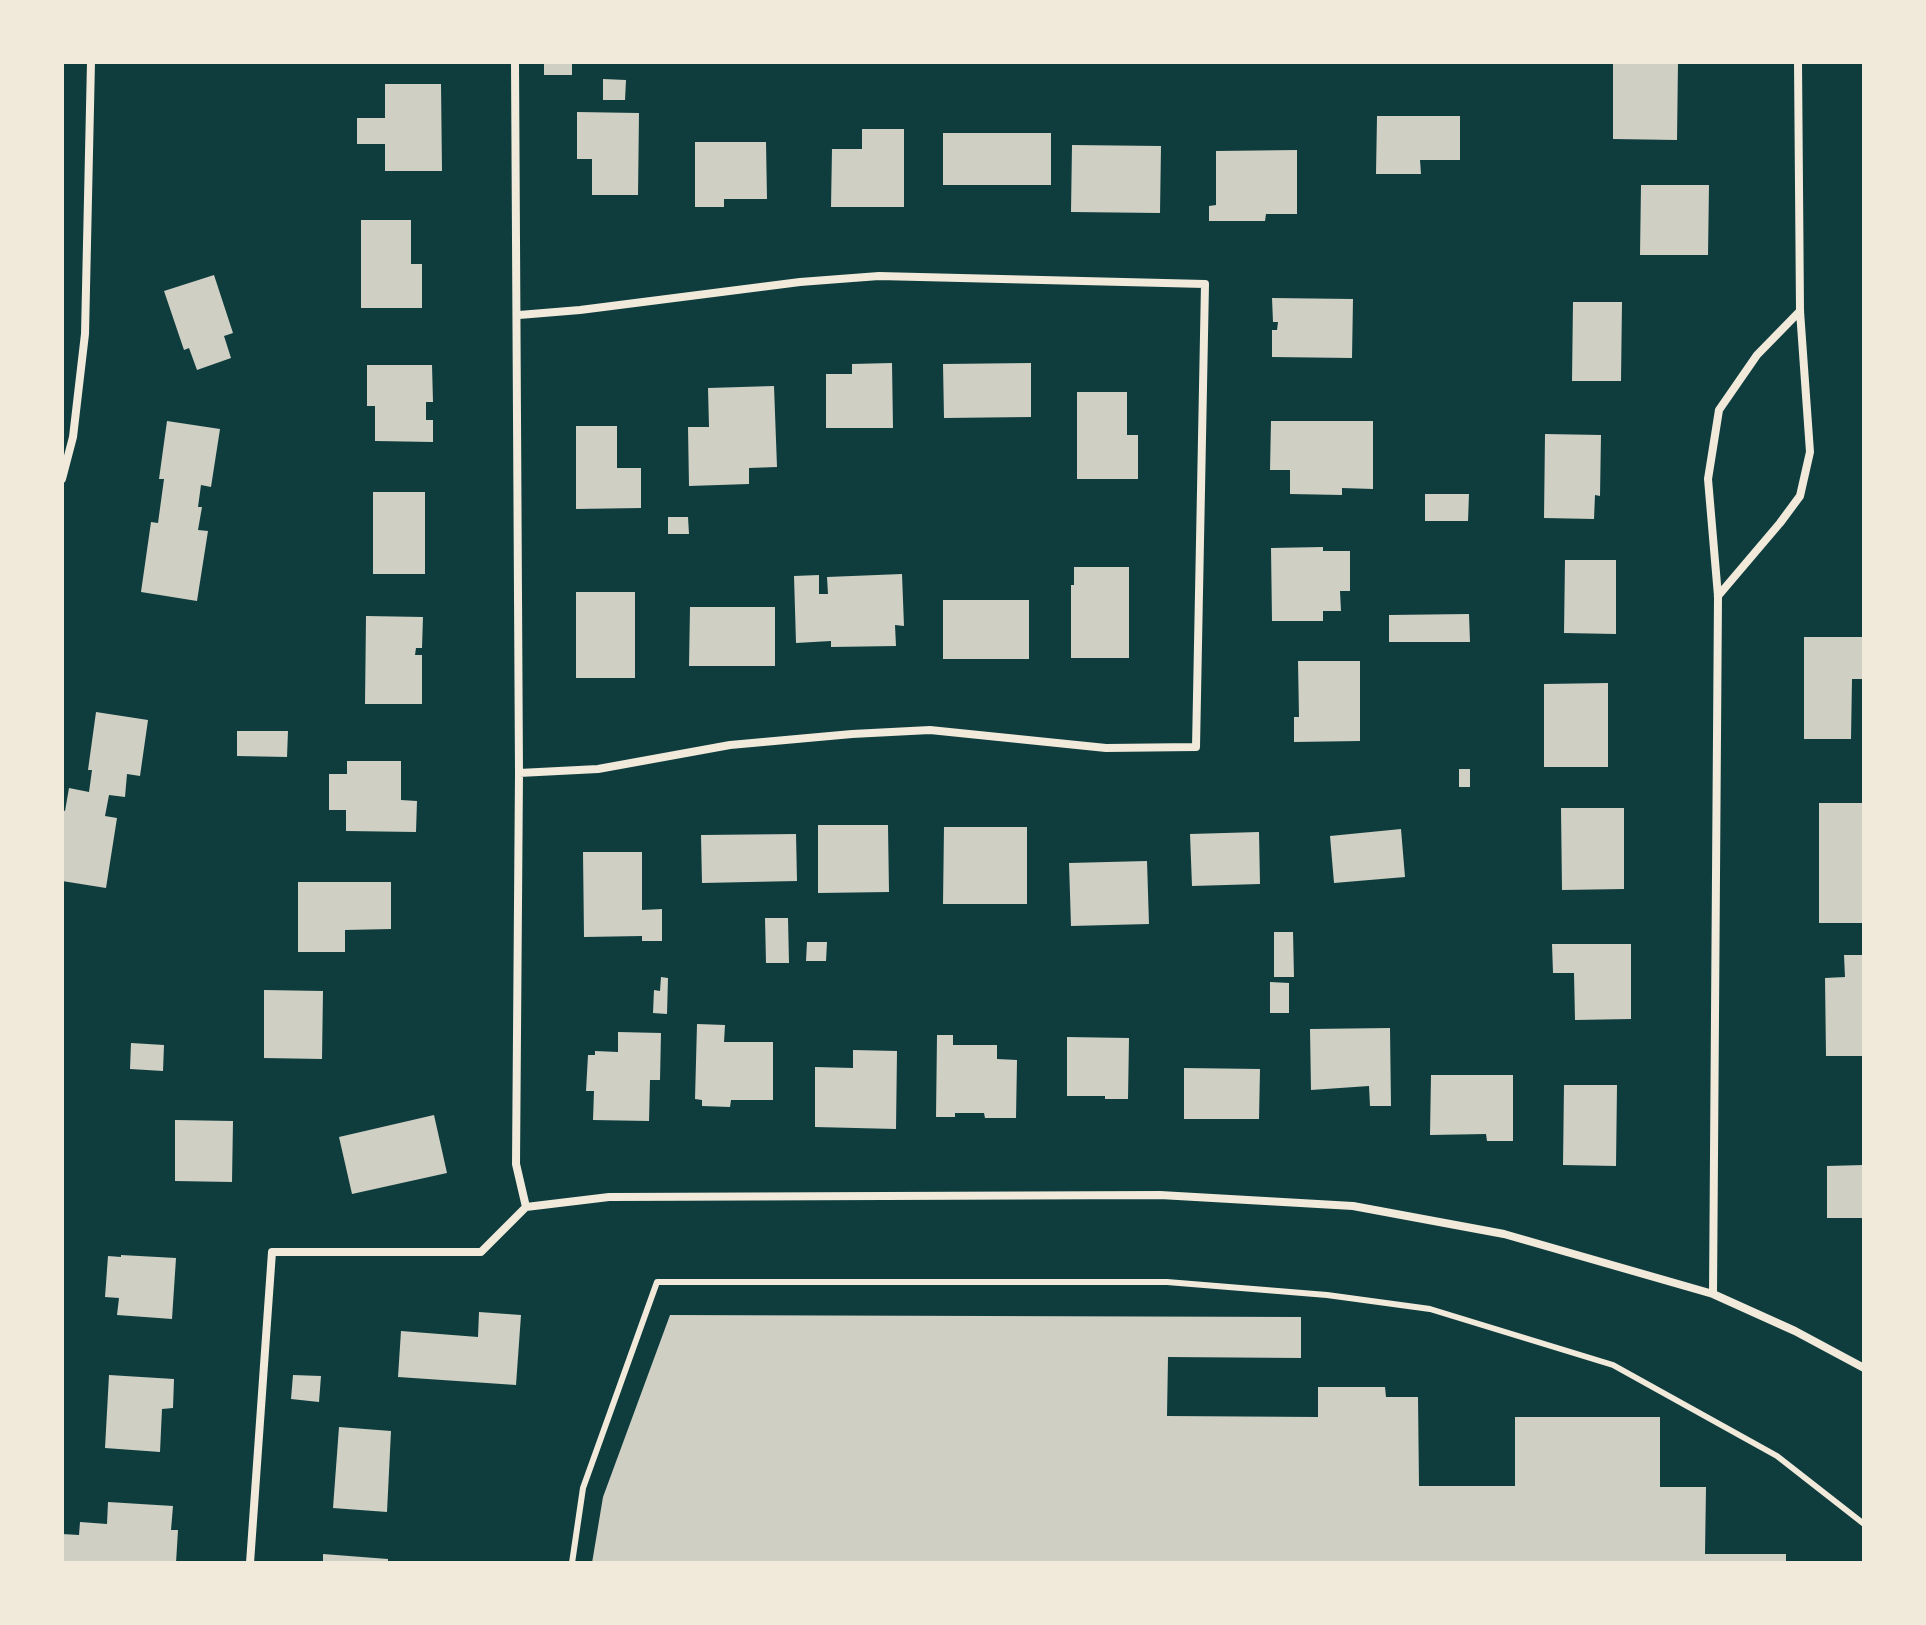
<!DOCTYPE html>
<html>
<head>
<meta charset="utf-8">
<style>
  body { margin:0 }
  #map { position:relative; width:1926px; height:1625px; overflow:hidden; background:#0f3d3e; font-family:Arial,sans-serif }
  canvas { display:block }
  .frame { position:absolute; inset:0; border:64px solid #f1e9da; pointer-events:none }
</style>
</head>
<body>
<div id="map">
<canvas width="1926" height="1625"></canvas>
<div class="frame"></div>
</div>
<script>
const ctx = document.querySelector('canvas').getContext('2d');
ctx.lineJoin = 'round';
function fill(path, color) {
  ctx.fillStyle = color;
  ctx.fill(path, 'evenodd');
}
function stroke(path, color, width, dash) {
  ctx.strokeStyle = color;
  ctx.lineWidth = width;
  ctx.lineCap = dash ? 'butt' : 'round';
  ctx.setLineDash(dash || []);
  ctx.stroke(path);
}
fill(new Path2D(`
  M 544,62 L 572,62 L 572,75 L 544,75 Z
  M 1613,62 L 1678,62 L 1677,140 L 1613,139 Z
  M 603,79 L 626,80 L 625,100 L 603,100 Z
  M 385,84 L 441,84 L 442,171 L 385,171 L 385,144 L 357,144 L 357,118 L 385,118 Z
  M 577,112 L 639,113 L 638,195 L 592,195 L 592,159 L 577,159 Z
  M 1377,116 L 1460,116 L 1460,160 L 1420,160 L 1421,174 L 1376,174 Z
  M 862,129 L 904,129 L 904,207 L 831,207 L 832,149 L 862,149 Z
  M 943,133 L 1051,133 L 1051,185 L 943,185 Z
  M 695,142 L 766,142 L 767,199 L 724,199 L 724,207 L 695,207 Z
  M 1072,145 L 1161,146 L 1160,213 L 1071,212 Z
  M 1297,150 L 1297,214 L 1266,214 L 1265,221 L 1209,221 L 1209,206 L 1216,205 L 1216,151 Z
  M 1641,185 L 1709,185 L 1708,255 L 1640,255 Z
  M 361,220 L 411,220 L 411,264 L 422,264 L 422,308 L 361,308 Z
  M 214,275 L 233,333 L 224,336 L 231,358 L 197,370 L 189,348 L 184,350 L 164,291 Z
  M 1272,298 L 1353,299 L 1352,358 L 1272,357 L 1272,330 L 1277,330 L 1278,322 L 1273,322 Z
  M 1573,302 L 1622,302 L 1621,381 L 1572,381 Z
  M 892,363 L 893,428 L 826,428 L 826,374 L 852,374 L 852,364 Z
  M 1031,363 L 1031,417 L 944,418 L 943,364 Z
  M 367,365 L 432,365 L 433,402 L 426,402 L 426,420 L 433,420 L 433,442 L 375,441 L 375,406 L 367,406 Z
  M 774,386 L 777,467 L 749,468 L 749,484 L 689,486 L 688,427 L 709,427 L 708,388 Z
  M 1077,392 L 1127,392 L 1127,435 L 1138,435 L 1138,479 L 1077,479 Z
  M 167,421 L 220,429 L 211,487 L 201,485 L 198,507 L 202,507 L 198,530 L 208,531 L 197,601 L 141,592 L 151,522 L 158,523 L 164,479 L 159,479 Z
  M 1271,421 L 1373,421 L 1373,489 L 1342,488 L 1342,495 L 1290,494 L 1290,470 L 1270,470 Z
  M 576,426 L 617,426 L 617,468 L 641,468 L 641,508 L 576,509 Z
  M 1545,434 L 1601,435 L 1600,496 L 1595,495 L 1594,519 L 1544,518 Z
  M 373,492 L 425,492 L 425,574 L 373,574 Z
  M 1425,494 L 1469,494 L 1468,521 L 1425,521 Z
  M 668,517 L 688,517 L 689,534 L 668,534 Z
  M 1323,547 L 1323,551 L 1350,551 L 1350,591 L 1340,591 L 1341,611 L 1323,611 L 1323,621 L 1272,621 L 1271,548 Z
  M 1565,560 L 1616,560 L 1616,634 L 1564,633 Z
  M 1074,567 L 1129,567 L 1129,658 L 1071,658 L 1071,585 L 1074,585 Z
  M 902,574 L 904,626 L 895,625 L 896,646 L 831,647 L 831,641 L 796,643 L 794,576 L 819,575 L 819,594 L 828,594 L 827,577 Z
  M 576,592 L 635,592 L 635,678 L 576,678 Z
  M 943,600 L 1029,600 L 1029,659 L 943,659 Z
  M 690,607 L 775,607 L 775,666 L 689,666 Z
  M 1469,614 L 1470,642 L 1389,642 L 1389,615 Z
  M 366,616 L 423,617 L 422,648 L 416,648 L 415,655 L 422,655 L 422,704 L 365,704 Z
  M 1804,637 L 1864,637 L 1864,679 L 1852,679 L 1851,739 L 1804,739 Z
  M 1298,661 L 1360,661 L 1360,741 L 1294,742 L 1294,717 L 1299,717 Z
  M 1608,683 L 1608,767 L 1544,767 L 1544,684 Z
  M 96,712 L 148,720 L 140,776 L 127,774 L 125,797 L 109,795 L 105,816 L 117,818 L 106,888 L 62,881 L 62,810 L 65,811 L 69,788 L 89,792 L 92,770 L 88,770 Z
  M 237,731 L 288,731 L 287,757 L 237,756 Z
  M 347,761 L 401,761 L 401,800 L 417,801 L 416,832 L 346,831 L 346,810 L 329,810 L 329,774 L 347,774 Z
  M 1459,769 L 1470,769 L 1470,787 L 1459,787 Z
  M 1819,803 L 1864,803 L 1864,923 L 1819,923 Z
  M 1561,808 L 1624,808 L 1624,889 L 1562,890 Z
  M 818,825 L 888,825 L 889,892 L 818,893 Z
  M 944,827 L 1027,827 L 1027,904 L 943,904 Z
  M 1401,829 L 1405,877 L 1334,883 L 1330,836 Z
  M 1259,832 L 1260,884 L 1192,886 L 1190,834 Z
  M 796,834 L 797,881 L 702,883 L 701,835 Z
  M 583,852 L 642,852 L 642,910 L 662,909 L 662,941 L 642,941 L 642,936 L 584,937 Z
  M 1147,861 L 1149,924 L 1071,926 L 1069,863 Z
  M 298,882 L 391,882 L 391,929 L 345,930 L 345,952 L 298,952 Z
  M 765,918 L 788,918 L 789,963 L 766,963 Z
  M 1274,932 L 1293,932 L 1294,977 L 1274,977 Z
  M 807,942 L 827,942 L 826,961 L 806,961 Z
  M 1552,944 L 1631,944 L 1631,1019 L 1575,1020 L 1574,973 L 1553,973 Z
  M 1844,955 L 1864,955 L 1864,1056 L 1826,1056 L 1825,978 L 1845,977 Z
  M 661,977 L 668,978 L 667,1014 L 653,1013 L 654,990 L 660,991 Z
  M 1270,982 L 1289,983 L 1289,1013 L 1270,1013 Z
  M 264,990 L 323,991 L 322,1059 L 264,1058 Z
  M 697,1024 L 725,1025 L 724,1042 L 773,1042 L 773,1100 L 731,1100 L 730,1107 L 702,1106 L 702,1100 L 695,1099 Z
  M 1390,1028 L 1391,1106 L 1370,1106 L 1369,1086 L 1311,1090 L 1310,1029 Z
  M 618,1032 L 661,1033 L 660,1080 L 650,1080 L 649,1121 L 593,1120 L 594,1091 L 586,1091 L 588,1055 L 595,1055 L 595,1051 L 618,1052 Z
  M 937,1035 L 953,1035 L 953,1045 L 997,1045 L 997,1059 L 1017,1060 L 1016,1118 L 985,1118 L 984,1113 L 955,1113 L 955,1117 L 936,1117 Z
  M 1067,1037 L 1129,1038 L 1128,1099 L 1105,1099 L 1105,1096 L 1067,1096 Z
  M 131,1043 L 164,1045 L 163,1071 L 130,1069 Z
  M 853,1050 L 897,1051 L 896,1129 L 815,1127 L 815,1067 L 853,1068 Z
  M 1184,1068 L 1260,1069 L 1259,1119 L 1184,1119 Z
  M 1431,1075 L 1513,1075 L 1513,1141 L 1487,1141 L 1486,1134 L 1430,1135 Z
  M 1564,1085 L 1617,1085 L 1616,1166 L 1563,1165 Z
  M 434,1115 L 447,1173 L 352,1194 L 339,1137 Z
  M 175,1120 L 233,1121 L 232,1182 L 175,1181 Z
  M 1864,1165 L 1864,1218 L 1827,1218 L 1827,1166 Z
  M 121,1255 L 176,1258 L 172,1319 L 117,1315 L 119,1298 L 105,1297 L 108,1256 L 121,1257 Z
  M 479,1312 L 521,1315 L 516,1385 L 398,1377 L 401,1331 L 478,1337 Z
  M 670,1315 L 1301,1317 L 1301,1358 L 1168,1357 L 1167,1416 L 1318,1417 L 1318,1387 L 1385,1387 L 1386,1397 L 1418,1397 L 1419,1486 L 1515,1486 L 1515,1417 L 1660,1417 L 1660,1487 L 1706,1487 L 1705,1554 L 1786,1554 L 1786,1563 L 592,1563 L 603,1497 Z
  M 109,1375 L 174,1379 L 173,1408 L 162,1409 L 160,1452 L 105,1448 Z
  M 293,1375 L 321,1376 L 319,1402 L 291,1399 Z
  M 339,1427 L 391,1431 L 387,1512 L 333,1508 Z
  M 108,1502 L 173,1506 L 171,1530 L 178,1530 L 176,1563 L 62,1563 L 62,1534 L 79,1535 L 80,1522 L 107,1524 Z
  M 323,1554 L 388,1559 L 388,1563 L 323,1563 Z`), '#cfcfc3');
stroke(new Path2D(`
  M 572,1563 L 583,1488 L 657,1282 L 1167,1282 L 1327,1295 L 1430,1309 L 1613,1365 L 1777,1456 L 1864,1524`), '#f1e9da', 6);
stroke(new Path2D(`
  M 515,62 L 519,773 L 516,1164 L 526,1207
  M 519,315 L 580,310 L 800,282 L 879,276 L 1205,284 L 1196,747 L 1106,748 L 930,730 L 852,734 L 730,745 L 598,769 L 519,773
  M 62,479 L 73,437 L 85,334 L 91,62
  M 1718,596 L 1780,523 L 1800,496 L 1810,452 L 1800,311 L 1798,62
  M 526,1207 L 609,1197 L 1160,1195 L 1353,1206 L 1504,1234 L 1713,1294 L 1795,1331 L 1864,1368
  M 1713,1294 L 1718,596 L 1708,479 L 1719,410 L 1757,355 L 1800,311
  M 250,1563 L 272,1252 L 481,1252 L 526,1207`), '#f1e9da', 8);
</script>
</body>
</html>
